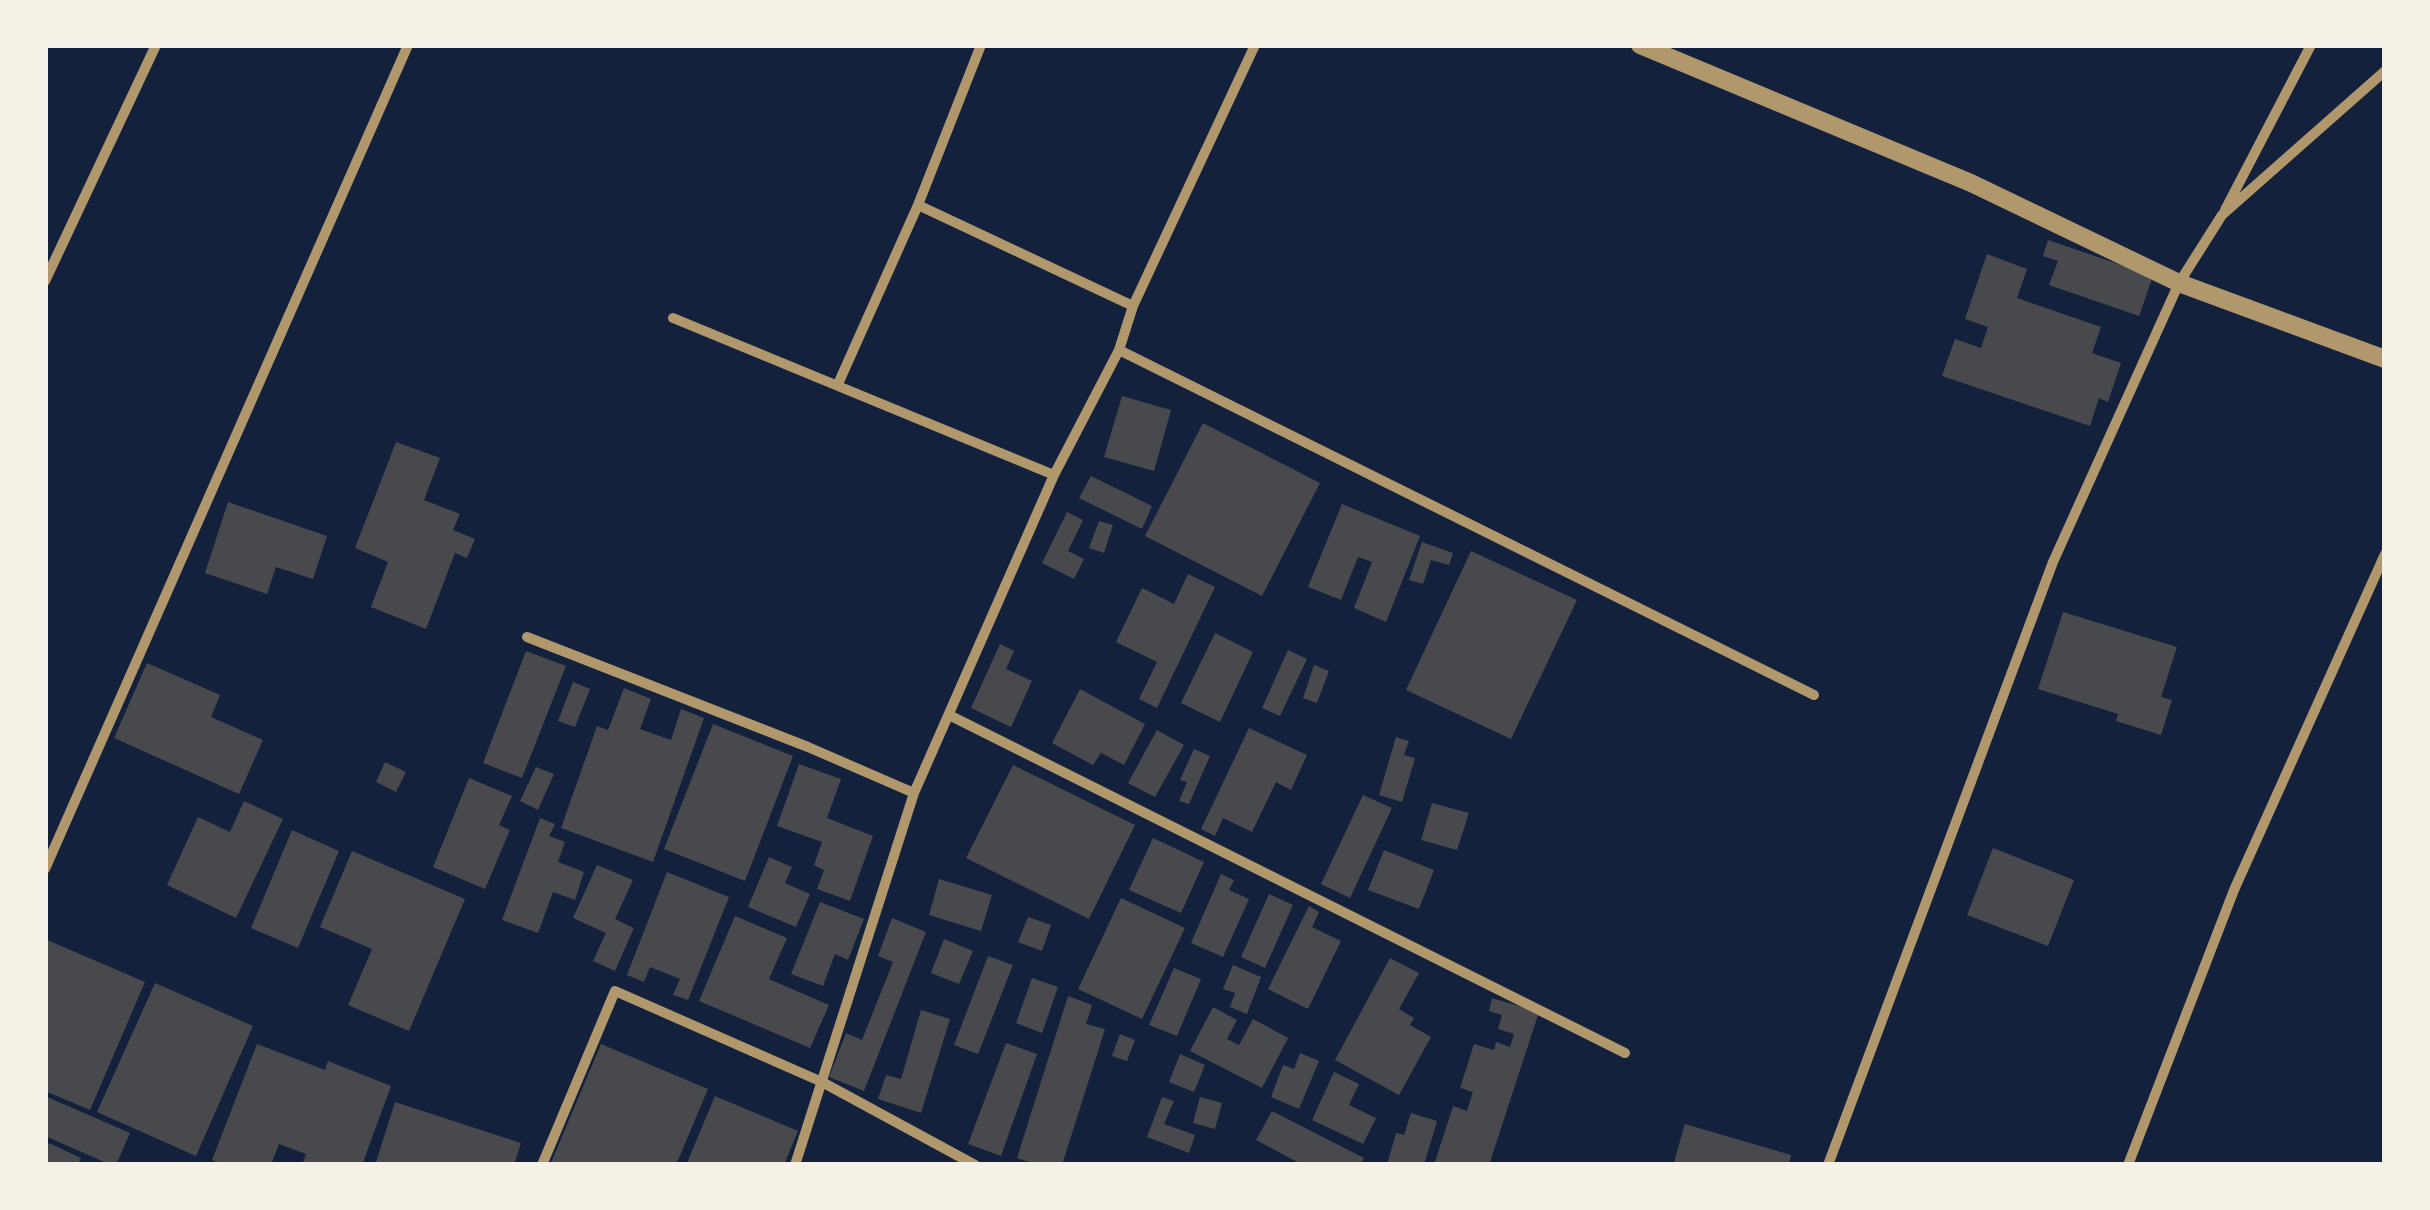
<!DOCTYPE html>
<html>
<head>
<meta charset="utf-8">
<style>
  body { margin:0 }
  #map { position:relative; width:2430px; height:1210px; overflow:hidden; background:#14213d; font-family:Mulish,sans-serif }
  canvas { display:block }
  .frame { position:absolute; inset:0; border:48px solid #f6f1e7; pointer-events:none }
</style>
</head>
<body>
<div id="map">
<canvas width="2430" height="1210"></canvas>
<div class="frame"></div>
</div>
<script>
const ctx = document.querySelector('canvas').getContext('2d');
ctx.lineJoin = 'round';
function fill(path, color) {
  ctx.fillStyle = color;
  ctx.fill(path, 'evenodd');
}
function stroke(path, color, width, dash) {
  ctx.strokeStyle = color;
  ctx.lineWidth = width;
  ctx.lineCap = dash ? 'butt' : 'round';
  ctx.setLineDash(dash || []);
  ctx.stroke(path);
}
fill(new Path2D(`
  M 2048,240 L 2153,276 L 2139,316 L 2049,285 L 2058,261 L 2043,256 Z
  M 1987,254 L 2027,269 L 2017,298 L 2101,327 L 2092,353 L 2121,363 L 2108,402 L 2099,398 L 2090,426 L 1942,376 L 1955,339 L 1981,348 L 1988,327 L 1965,319 Z
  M 1122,396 L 1171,410 L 1154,471 L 1104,457 Z
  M 1203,423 L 1320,483 L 1262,596 L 1145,536 Z
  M 396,442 L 440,458 L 424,500 L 460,514 L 453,530 L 475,539 L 467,558 L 455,553 L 426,629 L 371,607 L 388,562 L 355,548 Z
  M 1091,476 L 1152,506 L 1142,529 L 1079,498 Z
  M 228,502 L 327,536 L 313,579 L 276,567 L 267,594 L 205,573 Z
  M 1342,504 L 1420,536 L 1386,622 L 1354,608 L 1372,562 L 1358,557 L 1341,600 L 1308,587 Z
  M 1067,512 L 1083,520 L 1068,551 L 1084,559 L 1074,579 L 1042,563 Z
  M 1099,521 L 1113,525 L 1104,553 L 1089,548 Z
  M 1422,542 L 1453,553 L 1449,565 L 1431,560 L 1423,584 L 1409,580 Z
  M 1471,551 L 1577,600 L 1511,739 L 1406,690 Z
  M 1188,574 L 1215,587 L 1157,708 L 1139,699 L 1157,662 L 1116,642 L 1142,588 L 1174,604 Z
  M 2063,612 L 2177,647 L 2161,697 L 2172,700 L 2161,735 L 2116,721 L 2118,714 L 2038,689 Z
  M 1215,633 L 1253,652 L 1220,722 L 1181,703 Z
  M 1000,644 L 1014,651 L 1006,669 L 1032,681 L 1011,727 L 971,708 Z
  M 1288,650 L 1307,659 L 1280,716 L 1262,708 Z
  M 526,651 L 566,666 L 522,778 L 483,763 Z
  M 147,663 L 220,695 L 211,717 L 263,740 L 239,794 L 114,738 Z
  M 1314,665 L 1329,671 L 1317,703 L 1303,698 Z
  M 573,682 L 590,689 L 575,727 L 558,721 Z
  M 624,688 L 651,699 L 640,729 L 671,740 L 681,709 L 704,718 L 653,862 L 561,828 L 597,726 L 608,730 Z
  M 1080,689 L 1145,724 L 1124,765 L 1101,753 L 1093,765 L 1052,743 Z
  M 713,724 L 793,756 L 745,881 L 664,849 Z
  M 1249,728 L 1307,755 L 1291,790 L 1276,782 L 1252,832 L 1223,818 L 1215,836 L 1201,829 Z
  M 1157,730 L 1184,745 L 1155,797 L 1128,783 Z
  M 1396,737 L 1409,741 L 1404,755 L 1415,758 L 1402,802 L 1379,795 Z
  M 1194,749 L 1210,756 L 1189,804 L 1179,801 L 1187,782 L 1180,780 Z
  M 385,762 L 406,772 L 396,792 L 376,782 Z
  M 799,764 L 841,779 L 827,818 L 873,836 L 850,901 L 817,889 L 824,870 L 814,865 L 822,842 L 777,826 Z
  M 1013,765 L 1135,825 L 1089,919 L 966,858 Z
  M 536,767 L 554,774 L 538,810 L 520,801 Z
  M 469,778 L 512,796 L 499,825 L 510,830 L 485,889 L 433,867 Z
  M 1363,795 L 1392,808 L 1350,898 L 1321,884 Z
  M 244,801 L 283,819 L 236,918 L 167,885 L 198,817 L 230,832 Z
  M 1432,803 L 1469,813 L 1457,850 L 1421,840 Z
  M 540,818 L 555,824 L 549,836 L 565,842 L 558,862 L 584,872 L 575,900 L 553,892 L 538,933 L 502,920 Z
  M 292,830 L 339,851 L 298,948 L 251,928 Z
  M 1153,838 L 1204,862 L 1181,913 L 1129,890 Z
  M 1993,848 L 2074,880 L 2048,946 L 1967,915 Z
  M 1384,850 L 1434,870 L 1419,909 L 1368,890 Z
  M 352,851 L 465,899 L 409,1031 L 348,1005 L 372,949 L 320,927 Z
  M 769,857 L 792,867 L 785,883 L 810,894 L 796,927 L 748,907 Z
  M 597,865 L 633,880 L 615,919 L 634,928 L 615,971 L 593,961 L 606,933 L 573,918 Z
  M 667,872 L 729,897 L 688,1000 L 673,995 L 680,979 L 650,967 L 644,982 L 627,975 Z
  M 1221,874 L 1234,880 L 1229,890 L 1249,899 L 1223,957 L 1191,943 Z
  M 939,879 L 992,895 L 981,931 L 929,915 Z
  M 1269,894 L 1293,905 L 1265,968 L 1241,957 Z
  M 1121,898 L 1185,928 L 1142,1019 L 1078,989 Z
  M 820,902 L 864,919 L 848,960 L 835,954 L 823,986 L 791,974 Z
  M 1309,906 L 1319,912 L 1312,927 L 1341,941 L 1308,1009 L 1268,989 Z
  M 735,916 L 787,938 L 769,979 L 829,1005 L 810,1048 L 699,1001 Z
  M 1028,917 L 1051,925 L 1042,951 L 1018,942 Z
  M 892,918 L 926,932 L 864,1091 L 829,1077 L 846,1033 L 862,1040 L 893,962 L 878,956 Z
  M 45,939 L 145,982 L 90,1110 L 45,1091 Z
  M 944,939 L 973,951 L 959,984 L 931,973 Z
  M 988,956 L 1013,965 L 978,1054 L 954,1045 Z
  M 1390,958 L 1419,973 L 1399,1009 L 1414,1018 L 1410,1025 L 1431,1037 L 1399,1095 L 1335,1060 Z
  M 1233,965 L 1261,977 L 1247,1014 L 1230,1007 L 1235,993 L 1223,989 Z
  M 1174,968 L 1201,979 L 1177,1036 L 1149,1025 Z
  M 1032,978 L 1058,987 L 1042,1033 L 1016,1023 Z
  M 155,983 L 253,1026 L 196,1156 L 97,1112 Z
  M 1068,996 L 1092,1005 L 1086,1024 L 1105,1029 L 1062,1165 L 1038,1165 L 1017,1158 Z
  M 1492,998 L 1539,1012 L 1489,1165 L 1434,1165 L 1453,1106 L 1467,1111 L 1473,1092 L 1460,1088 L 1474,1044 L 1494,1050 L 1496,1042 L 1510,1047 L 1514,1034 L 1498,1029 L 1502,1015 L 1489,1011 Z
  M 1213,1007 L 1237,1020 L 1227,1039 L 1239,1045 L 1253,1019 L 1288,1038 L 1262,1088 L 1190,1051 Z
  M 921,1010 L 950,1019 L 921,1113 L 878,1099 L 886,1075 L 901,1079 Z
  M 1120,1034 L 1135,1040 L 1127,1061 L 1112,1056 Z
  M 1006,1043 L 1037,1054 L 1001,1156 L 968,1144 Z
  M 257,1044 L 325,1070 L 328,1061 L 391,1086 L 362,1165 L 302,1165 L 306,1154 L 279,1144 L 271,1165 L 224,1165 L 212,1160 Z
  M 601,1044 L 708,1089 L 676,1165 L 550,1165 Z
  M 1300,1053 L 1319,1061 L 1299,1109 L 1271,1097 L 1283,1065 L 1294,1069 Z
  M 1180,1054 L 1205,1065 L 1194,1092 L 1169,1082 Z
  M 1334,1072 L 1359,1084 L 1349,1105 L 1376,1118 L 1363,1144 L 1312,1120 Z
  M 45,1096 L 130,1133 L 116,1165 L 111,1165 L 45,1136 Z
  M 715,1096 L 798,1131 L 784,1165 L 686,1165 Z
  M 1162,1097 L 1174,1101 L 1164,1124 L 1195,1135 L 1189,1153 L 1147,1137 Z
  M 1200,1097 L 1222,1103 L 1215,1129 L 1193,1123 Z
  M 395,1102 L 521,1143 L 514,1165 L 375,1165 Z
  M 1272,1111 L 1364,1158 L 1360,1165 L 1303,1165 L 1256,1140 Z
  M 1411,1113 L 1437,1121 L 1424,1165 L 1387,1165 L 1396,1133 L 1404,1135 Z
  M 1685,1124 L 1791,1155 L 1789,1165 L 1673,1165 Z
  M 49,1143 L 81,1158 L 78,1165 L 45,1165 L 45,1153 Z`), '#48494c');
stroke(new Path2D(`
  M 918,205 L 1133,306
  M 2225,210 L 2311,45
  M 45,281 L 156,45
  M 673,318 L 1054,475
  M 1119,350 L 1814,695
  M 838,384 L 918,205 L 981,45
  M 527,637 L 808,747 L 914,793
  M 949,715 L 1625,1053
  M 45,869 L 408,45
  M 542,1165 L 615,991 L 822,1082 L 975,1165
  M 795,1165 L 914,793 L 1054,475 L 1119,350 L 1133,306 L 1255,45
  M 1828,1165 L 2053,562 L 2179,283 L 2222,215 L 2385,71
  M 2128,1165 L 2234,890 L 2385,554`), '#b1986c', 10);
stroke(new Path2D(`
  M 1640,45 L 1971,183 L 2179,283 L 2385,359`), '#b1986c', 18);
</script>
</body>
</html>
